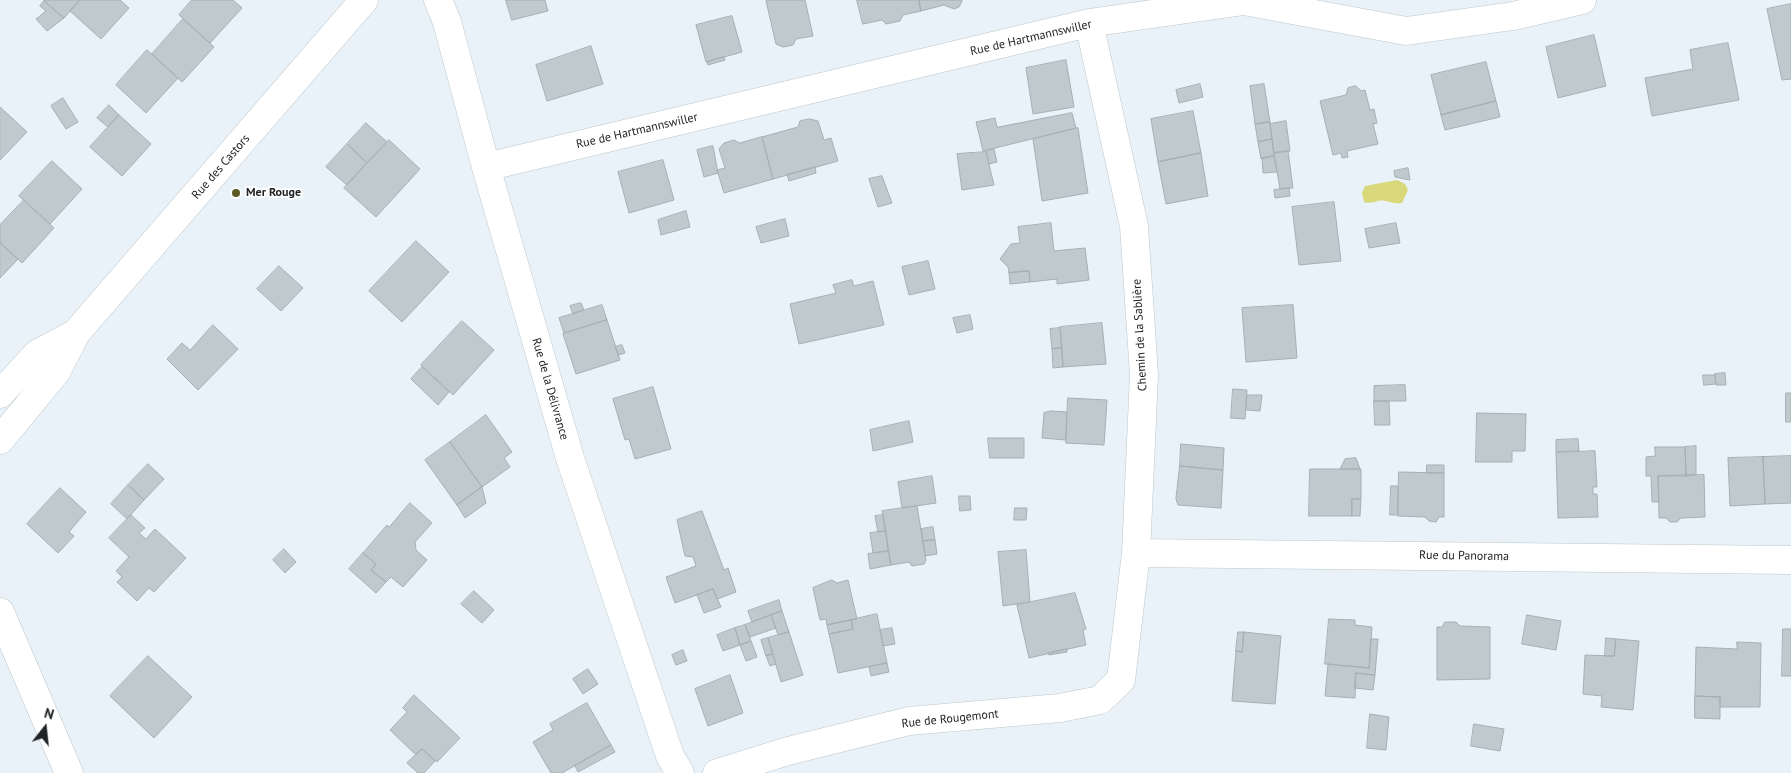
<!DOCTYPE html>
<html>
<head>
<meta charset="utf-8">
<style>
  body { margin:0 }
  #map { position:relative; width:1791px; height:773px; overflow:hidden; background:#e8f2f8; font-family:"PT Sans",sans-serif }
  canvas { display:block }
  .north { position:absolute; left:20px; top:703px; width:50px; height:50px; -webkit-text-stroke:4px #fefefe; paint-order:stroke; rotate:16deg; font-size:14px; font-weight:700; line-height:20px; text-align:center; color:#202426 }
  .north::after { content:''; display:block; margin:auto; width:18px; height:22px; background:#202426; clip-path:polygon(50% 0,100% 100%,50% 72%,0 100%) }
</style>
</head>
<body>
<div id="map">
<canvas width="1791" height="773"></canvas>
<div class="north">N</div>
</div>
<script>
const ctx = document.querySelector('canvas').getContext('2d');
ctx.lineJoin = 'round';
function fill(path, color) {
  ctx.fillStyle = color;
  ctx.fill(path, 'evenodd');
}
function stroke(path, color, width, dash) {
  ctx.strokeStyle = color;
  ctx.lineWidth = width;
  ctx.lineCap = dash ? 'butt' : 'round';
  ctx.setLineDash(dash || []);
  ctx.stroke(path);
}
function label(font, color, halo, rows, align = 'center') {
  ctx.font = font + ' "PT Sans",sans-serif';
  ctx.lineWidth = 4;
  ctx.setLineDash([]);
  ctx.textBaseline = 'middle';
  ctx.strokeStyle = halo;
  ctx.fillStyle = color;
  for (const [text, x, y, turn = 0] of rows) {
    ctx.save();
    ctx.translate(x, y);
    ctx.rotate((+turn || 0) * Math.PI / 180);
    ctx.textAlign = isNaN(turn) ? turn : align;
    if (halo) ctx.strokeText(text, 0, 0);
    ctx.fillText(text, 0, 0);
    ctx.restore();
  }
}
fill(new Path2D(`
  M 1397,180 L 1405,184 L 1408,190 L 1402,203 C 1394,204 1392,202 1385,201 C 1377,199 1372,205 1364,202 L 1362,193 L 1365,186 Z`), '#d9d87a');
const building = new Path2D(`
  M 44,0 L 80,0 L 64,18 Z
  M 80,0 L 120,0 L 129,8 L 101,39 L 70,11 Z
  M 192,0 L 233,0 L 242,8 L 210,43 L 179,15 Z
  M 506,0 L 545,0 L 548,11 L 512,20 Z
  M 771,0 L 805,0 L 813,36 L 796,39 L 793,45 L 783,47 L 776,44 L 766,1 Z
  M 857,0 L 919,0 L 921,11 L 903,15 L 900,21 L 886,24 L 882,20 L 863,24 Z
  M 919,0 L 962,0 L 962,1 L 959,7 L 954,9 L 944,5 L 921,11 Z
  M 44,1 L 64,18 L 47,31 L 36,19 L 46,11 L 40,6 Z
  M 1791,4 L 1791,79 L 1782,80 L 1767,9 Z
  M 732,16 L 742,52 L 706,62 L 696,25 Z
  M 183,19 L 214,47 L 182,82 L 152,54 Z
  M 1594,35 L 1606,86 L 1558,98 L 1546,47 Z
  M 1728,43 L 1739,100 L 1652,116 L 1645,78 L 1693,69 L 1690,50 Z
  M 591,46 L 603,84 L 547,101 L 536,65 Z
  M 147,50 L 178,78 L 146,113 L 116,85 Z
  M 724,57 L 725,60 L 708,65 L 707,62 Z
  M 1066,60 L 1074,107 L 1033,114 L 1026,68 Z
  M 1486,62 L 1496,101 L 1441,115 L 1431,75 Z
  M 1200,84 L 1203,97 L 1179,103 L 1176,90 Z
  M 1264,84 L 1270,122 L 1255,124 L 1250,86 Z
  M 1356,86 L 1361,91 L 1365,90 L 1370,110 L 1374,109 L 1377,123 L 1373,124 L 1378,144 L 1347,151 L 1348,157 L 1342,158 L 1341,153 L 1333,155 L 1320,101 L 1346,95 L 1348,88 Z
  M 63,98 L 78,122 L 66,129 L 51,106 Z
  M 1496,101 L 1500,117 L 1445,130 L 1441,115 Z
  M 109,105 L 119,115 L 108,127 L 97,118 Z
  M 0,107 L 27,132 L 0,160 Z
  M 1193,111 L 1201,153 L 1158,162 L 1151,119 Z
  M 1072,113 L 1076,128 L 983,151 L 976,122 L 995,118 L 997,127 Z
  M 119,115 L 151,144 L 122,176 L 90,147 Z
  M 810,119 L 818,121 L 824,140 L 831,138 L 838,161 L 773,179 L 762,137 L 798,127 L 800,121 Z
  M 1286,121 L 1290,151 L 1274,153 L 1270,124 Z
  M 1270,122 L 1272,139 L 1258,142 L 1255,124 Z
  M 366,123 L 387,142 L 367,163 L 347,144 Z
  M 1078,128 L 1088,193 L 1042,201 L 1033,139 Z
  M 762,137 L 773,179 L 724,193 L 717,170 L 725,168 L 719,149 L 724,143 L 734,140 L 739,143 Z
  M 1272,139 L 1274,156 L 1261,159 L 1258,142 Z
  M 389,140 L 420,169 L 376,217 L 344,188 Z
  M 347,144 L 367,163 L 347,185 L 326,167 Z
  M 713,146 L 718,173 L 704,177 L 697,150 Z
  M 994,149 L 997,162 L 989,164 L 986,152 Z
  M 1288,151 L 1293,188 L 1280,189 L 1274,153 Z
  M 986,152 L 994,185 L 962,190 L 957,154 Z
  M 1201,153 L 1208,196 L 1166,204 L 1158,162 Z
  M 1274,156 L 1277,172 L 1263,173 L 1262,158 Z
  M 663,160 L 674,200 L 629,213 L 618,172 Z
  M 52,161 L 82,189 L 50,224 L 19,196 Z
  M 815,167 L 816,173 L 789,181 L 787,175 Z
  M 1408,168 L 1410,180 L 1395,177 L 1394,171 Z
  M 882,176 L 892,203 L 878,207 L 869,179 Z
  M 1289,188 L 1290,196 L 1275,198 L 1274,190 Z
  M 24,200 L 54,228 L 22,263 L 0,243 L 0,225 Z
  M 1334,202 L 1341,261 L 1299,265 L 1292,207 Z
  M 686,211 L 690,227 L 661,235 L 658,220 Z
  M 785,219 L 789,236 L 761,243 L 756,227 Z
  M 1051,223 L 1054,251 L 1085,248 L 1089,280 L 1057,284 L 1057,279 L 1030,282 L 1029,271 L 1009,273 L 1008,267 L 1000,259 L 1011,244 L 1020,243 L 1018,227 Z
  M 1396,223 L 1400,243 L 1369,248 L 1365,229 Z
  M 416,241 L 449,272 L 402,322 L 369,291 Z
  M 0,243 L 18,259 L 0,278 Z
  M 928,261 L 935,289 L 909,295 L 902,267 Z
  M 279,266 L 303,288 L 281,311 L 257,289 Z
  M 1023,271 L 1029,271 L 1030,282 L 1010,284 L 1009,273 Z
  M 852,280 L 854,286 L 873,281 L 884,325 L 799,344 L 790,304 L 836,293 L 833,285 Z
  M 581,303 L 584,310 L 573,314 L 570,306 Z
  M 602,305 L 607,320 L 564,333 L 559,318 Z
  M 1293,305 L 1297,358 L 1246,362 L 1242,308 Z
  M 970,315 L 973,329 L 957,333 L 953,318 Z
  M 607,320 L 620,360 L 576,374 L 563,334 Z
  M 462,321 L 494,350 L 453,395 L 421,365 Z
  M 1102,323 L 1106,364 L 1063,367 L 1060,327 Z
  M 213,325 L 238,349 L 198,390 L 167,359 L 182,343 L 190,350 Z
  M 1060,328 L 1062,348 L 1052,349 L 1050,329 Z
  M 622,345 L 625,353 L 618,355 L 615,347 Z
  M 1062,348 L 1063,367 L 1053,368 L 1052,349 Z
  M 422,367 L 449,392 L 438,405 L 411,379 Z
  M 1725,373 L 1726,385 L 1716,385 L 1715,374 Z
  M 1703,375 L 1715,375 L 1716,384 L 1704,385 Z
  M 1405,385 L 1406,401 L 1374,401 L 1374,386 Z
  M 653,387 L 671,449 L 635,459 L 629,439 L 625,440 L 613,399 Z
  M 1233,389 L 1247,390 L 1245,419 L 1231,418 Z
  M 1786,393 L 1791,393 L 1791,422 L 1786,422 Z
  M 1247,395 L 1262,395 L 1260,411 L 1246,410 Z
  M 1068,398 L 1107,400 L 1104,445 L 1066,443 Z
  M 1374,401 L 1389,401 L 1390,425 L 1375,425 Z
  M 1051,411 L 1067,412 L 1066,440 L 1042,438 L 1044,413 Z
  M 1477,413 L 1526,414 L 1525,451 L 1512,451 L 1512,462 L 1476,462 Z
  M 486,415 L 512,452 L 504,458 L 510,467 L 482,487 L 450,442 Z
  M 909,421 L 913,442 L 873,451 L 870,430 Z
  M 988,438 L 1024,438 L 1024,458 L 990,458 Z
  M 1578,439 L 1579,451 L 1556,452 L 1556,440 Z
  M 450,442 L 482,487 L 457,505 L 425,460 Z
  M 1181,444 L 1224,448 L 1223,470 L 1180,466 Z
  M 1696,446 L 1696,475 L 1686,476 L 1685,447 Z
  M 1655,447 L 1685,447 L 1686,476 L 1658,476 L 1659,502 L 1652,502 L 1651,476 L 1646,476 L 1646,457 L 1655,456 Z
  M 1595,451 L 1597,487 L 1593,487 L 1593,494 L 1597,494 L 1598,517 L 1558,518 L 1556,453 Z
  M 1791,456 L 1791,503 L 1765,504 L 1763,457 Z
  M 1763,457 L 1765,504 L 1730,506 L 1728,458 Z
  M 1356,458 L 1360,469 L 1340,469 L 1345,459 Z
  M 148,464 L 164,479 L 144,500 L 128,485 Z
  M 1427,465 L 1444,465 L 1444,473 L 1427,473 Z
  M 1180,466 L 1223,470 L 1221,508 L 1178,505 L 1176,499 Z
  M 1310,469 L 1361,469 L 1361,499 L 1352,499 L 1352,516 L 1309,516 Z
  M 1399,472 L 1444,473 L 1444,517 L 1439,517 L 1436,522 L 1429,521 L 1425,517 L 1398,516 Z
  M 1704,475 L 1705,517 L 1681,518 L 1677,522 L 1670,522 L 1666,518 L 1659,518 L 1658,476 Z
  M 932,476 L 936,503 L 902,508 L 898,482 Z
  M 128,485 L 144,500 L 127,519 L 111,504 Z
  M 1391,486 L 1398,486 L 1398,515 L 1390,515 Z
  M 482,487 L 486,503 L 465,518 L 457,505 Z
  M 60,488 L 86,512 L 69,532 L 74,536 L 58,553 L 27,524 Z
  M 959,496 L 970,496 L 971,510 L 960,511 Z
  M 1352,499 L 1361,499 L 1360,516 L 1352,516 Z
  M 410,503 L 432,523 L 415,542 L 416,550 L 427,560 L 403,587 L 391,577 L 386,582 L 371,570 L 376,564 L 363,553 L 387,525 L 389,527 Z
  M 917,506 L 926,560 L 924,564 L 912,566 L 909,562 L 891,565 L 882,511 Z
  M 1015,508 L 1027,508 L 1026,520 L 1014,520 Z
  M 702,511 L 724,570 L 728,568 L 736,592 L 717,599 L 713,589 L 675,603 L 666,577 L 696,566 L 693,557 L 685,556 L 677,520 Z
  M 131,515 L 145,528 L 139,533 L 146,539 L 155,529 L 186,558 L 154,592 L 149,588 L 137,601 L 117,582 L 122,577 L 116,571 L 129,557 L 109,538 Z
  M 883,515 L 886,531 L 878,532 L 875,516 Z
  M 933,527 L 935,540 L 923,541 L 921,529 Z
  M 886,531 L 888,551 L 873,553 L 870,533 Z
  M 935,540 L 937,554 L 925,556 L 923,541 Z
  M 284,549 L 296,562 L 285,573 L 273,560 Z
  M 1026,550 L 1030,602 L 1003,606 L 998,552 Z
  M 888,551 L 891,565 L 870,569 L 868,554 Z
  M 363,553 L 376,564 L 371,570 L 386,582 L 376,593 L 349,569 Z
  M 832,580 L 837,583 L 848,580 L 857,619 L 827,625 L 826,619 L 820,620 L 813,588 Z
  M 713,589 L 721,607 L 704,613 L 697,595 Z
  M 474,591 L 494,610 L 482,623 L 461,604 Z
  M 1075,593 L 1086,629 L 1083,630 L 1086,645 L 1029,658 L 1017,605 Z
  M 779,600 L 782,611 L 752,622 L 748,611 Z
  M 782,611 L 789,632 L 778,635 L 771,615 Z
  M 877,614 L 887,663 L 838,673 L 829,634 L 853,629 L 851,620 Z
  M 771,615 L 776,628 L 750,637 L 745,625 Z
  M 1527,615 L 1561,621 L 1556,650 L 1522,644 Z
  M 1329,619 L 1355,620 L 1355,625 L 1372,627 L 1369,668 L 1325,664 Z
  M 851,620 L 853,629 L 829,634 L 827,625 Z
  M 1445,622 L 1456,622 L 1460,626 L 1490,627 L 1490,679 L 1437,680 L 1437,627 L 1442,627 Z
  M 745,625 L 751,641 L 740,645 L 735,628 Z
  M 735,628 L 740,645 L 723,651 L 717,635 Z
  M 892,628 L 895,644 L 883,646 L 880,630 Z
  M 1783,629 L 1791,629 L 1791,676 L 1782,676 Z
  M 789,632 L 803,675 L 781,682 L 768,638 Z
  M 1238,632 L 1244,632 L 1242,652 L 1236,651 Z
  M 1244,632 L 1281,636 L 1275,704 L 1232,701 L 1236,651 L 1242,652 Z
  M 768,638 L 773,654 L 766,656 L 761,640 Z
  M 1606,638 L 1616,639 L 1614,656 L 1605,656 Z
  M 1371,639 L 1378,639 L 1375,675 L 1356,673 L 1355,698 L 1325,696 L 1328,664 L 1369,668 Z
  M 1616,639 L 1639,641 L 1633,710 L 1601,707 L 1602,696 L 1583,694 L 1585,655 L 1614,656 Z
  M 751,641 L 757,657 L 746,661 L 740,645 Z
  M 1737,642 L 1761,643 L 1760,707 L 1720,707 L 1720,697 L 1695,696 L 1696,647 L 1737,649 Z
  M 1067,649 L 1067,652 L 1049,655 L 1048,653 Z
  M 683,650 L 687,661 L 676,665 L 672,655 Z
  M 773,654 L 776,664 L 770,666 L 766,656 Z
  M 148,656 L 192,697 L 154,738 L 110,696 Z
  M 887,663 L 889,672 L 871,676 L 869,667 Z
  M 588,669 L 598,684 L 583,694 L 573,679 Z
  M 1356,673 L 1375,675 L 1373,690 L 1355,688 Z
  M 730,675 L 743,713 L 708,726 L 695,689 Z
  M 414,695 L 460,738 L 437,762 L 422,749 L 416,755 L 390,730 L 407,712 L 403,708 Z
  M 1695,696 L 1720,697 L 1720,719 L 1695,718 Z
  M 587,703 L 611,745 L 562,773 L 551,773 L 533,742 L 553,730 L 550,724 Z
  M 1370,714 L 1389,717 L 1386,750 L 1367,748 Z
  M 1474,724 L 1504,729 L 1500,751 L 1471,746 Z
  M 611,745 L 615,752 L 578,772 L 575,766 Z
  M 422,749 L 435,761 L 424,773 L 418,773 L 407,763 Z`);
fill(building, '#bfc9ce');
stroke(building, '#a5afb4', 1);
const minor = new Path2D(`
  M 438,0 L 447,22 L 486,167 L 570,458 L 670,756 L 680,773
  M 486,167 L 1089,23 L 1244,1 L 1406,31 L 1513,16 L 1582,0
  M 1136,553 L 1791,560
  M 0,612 L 69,773
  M 717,773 L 788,751 L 909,721 L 1060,708 L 1100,700 L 1121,680 L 1136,553 L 1144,375 L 1134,226 L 1089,23`);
const tertiary = new Path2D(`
  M 0,394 L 37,354 L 76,333
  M 0,440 L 56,372 L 76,333 L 364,0`);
stroke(minor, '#bdc7cc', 29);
stroke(tertiary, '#bdc7cc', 29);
stroke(minor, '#fff', 28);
stroke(tertiary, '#fff', 28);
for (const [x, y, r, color] of [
  [236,193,5,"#5a5a26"]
]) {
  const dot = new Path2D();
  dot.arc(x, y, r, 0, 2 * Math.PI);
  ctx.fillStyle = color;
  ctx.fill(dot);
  stroke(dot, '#fefefe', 2);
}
label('12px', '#202426', '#fefefe', [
  ["Rue de Hartmannswiller",1031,38,-13],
  ["Rue de Hartmannswiller",637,131,-13],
  ["Rue des Castors",221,167,-49],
  ["Chemin de la Sablière",1140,335,-93],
  ["Rue de la Délivrance",550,389,74],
  ["Rue du Panorama",1464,556,1],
  ["Rue de Rougemont",950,719,-6]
]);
label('bold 12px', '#202426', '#fefefe', [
  ["Mer Rouge",246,193]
], 'left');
</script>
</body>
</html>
